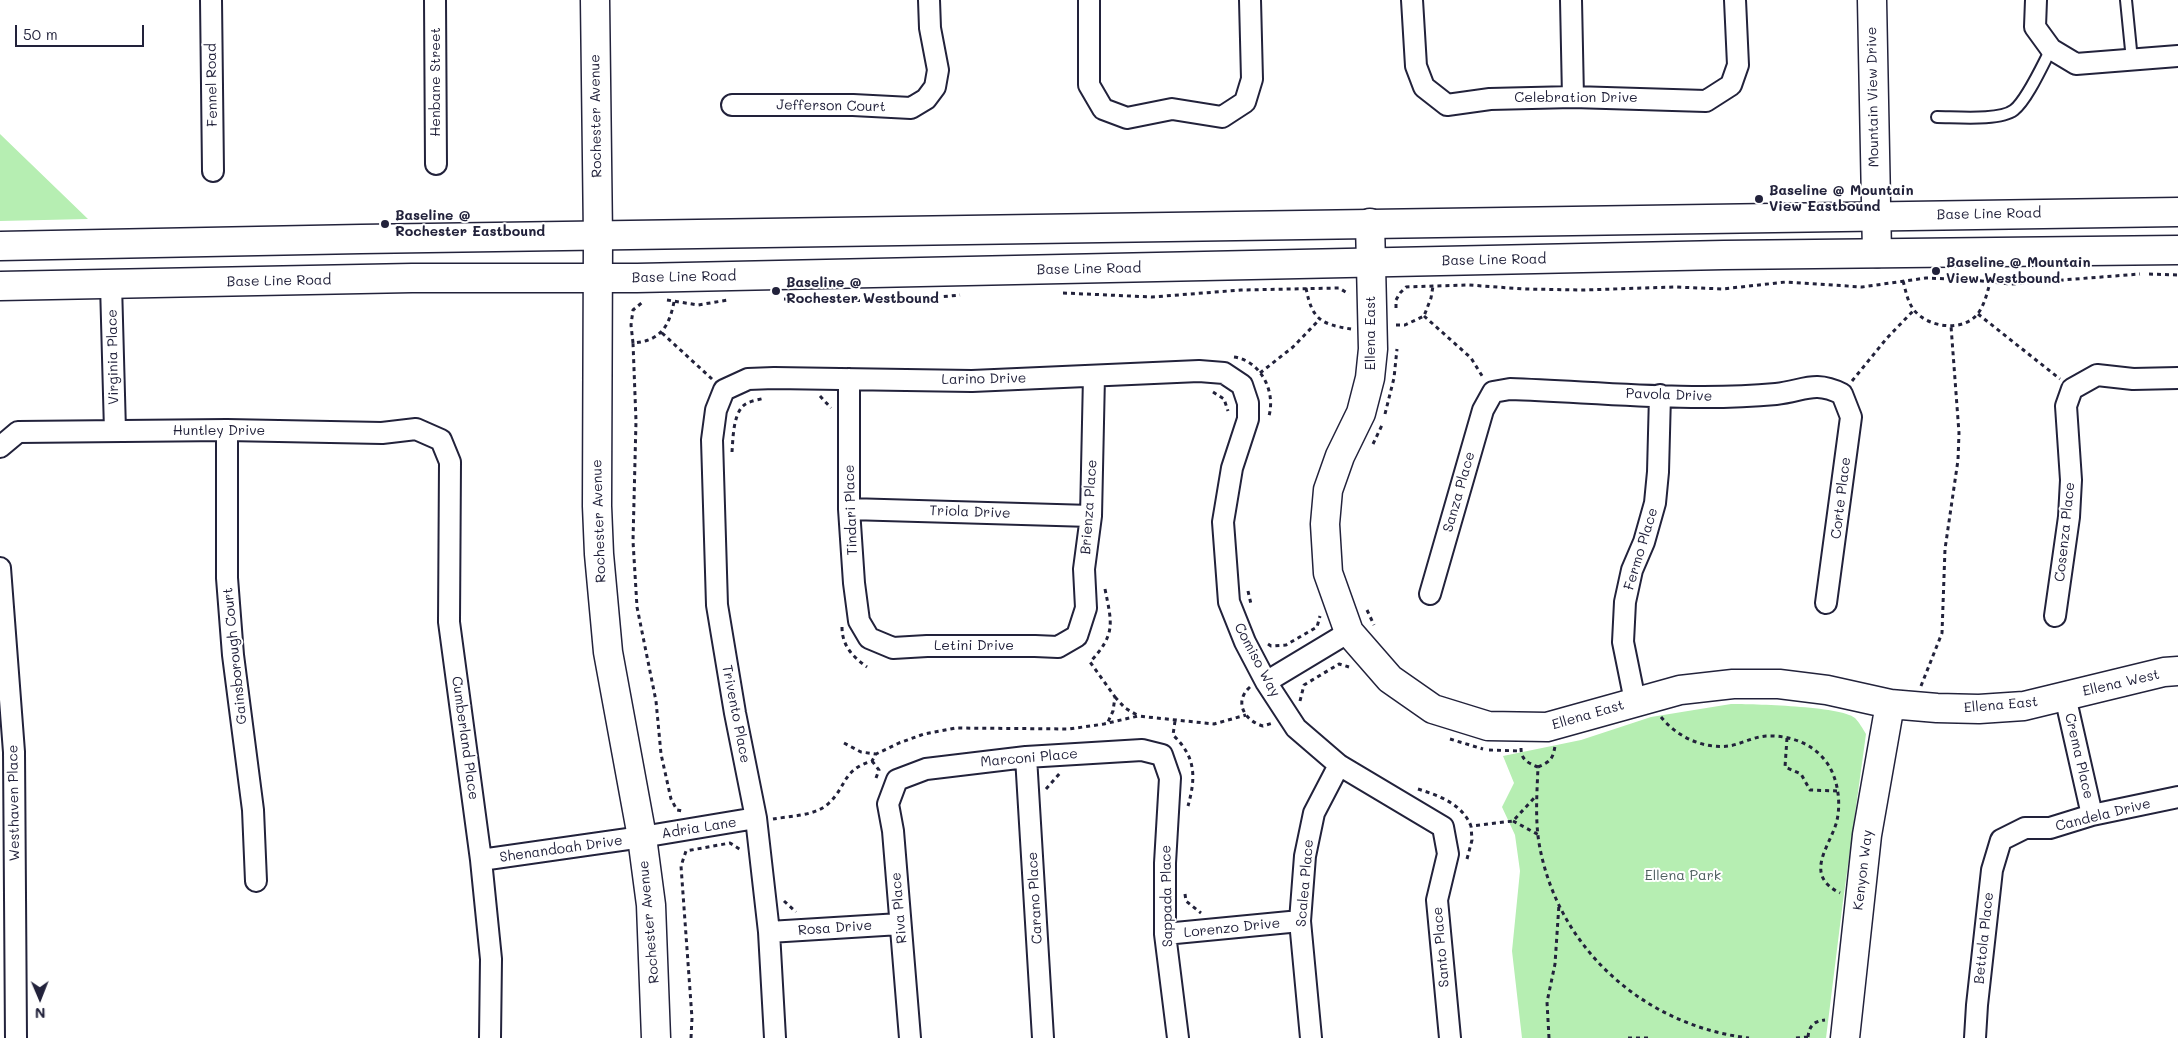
<!DOCTYPE html>
<html>
<head>
<meta charset="utf-8">
<style>
  body { margin:0 }
  #map { position:relative; width:2178px; height:1038px; overflow:hidden; background:#fff; font-family:Mali,sans-serif }
  canvas { display:block }
  .north { position:absolute; left:15px; top:973px; width:50px; height:50px; -webkit-text-stroke:4px #fff; paint-order:stroke; rotate:179deg; font-size:14px; font-weight:700; line-height:20px; text-align:center; color:#22223b }
  .north::after { content:''; display:block; margin:auto; width:18px; height:22px; background:#22223b; clip-path:polygon(50% 0,100% 100%,50% 72%,0 100%) }
  .scale { position:absolute; left:15px; top:25px; width:129px; height:22px; box-sizing:border-box; border:2px solid #22223b; border-top:0; padding-left:6px; font-size:15px; line-height:18px; white-space:nowrap; color:#22223b; -webkit-text-stroke:4px #fff; paint-order:stroke }
</style>
</head>
<body>
<div id="map">
<canvas width="2178" height="1038"></canvas>
<div class="north">N</div>
<div class="scale">50 m</div>
</div>
<script>
const ctx = document.querySelector('canvas').getContext('2d');
ctx.lineJoin = 'round';
function fill(path, color) {
  ctx.fillStyle = color;
  ctx.fill(path, 'evenodd');
}
function stroke(path, color, width, dash) {
  ctx.strokeStyle = color;
  ctx.lineWidth = width;
  ctx.lineCap = dash ? 'butt' : 'round';
  ctx.setLineDash(dash || []);
  ctx.stroke(path);
}
function label(font, color, halo, rows, align = 'center') {
  ctx.font = font + ' Mali,sans-serif';
  ctx.lineWidth = 4;
  ctx.setLineDash([]);
  ctx.textBaseline = 'middle';
  ctx.strokeStyle = halo;
  ctx.fillStyle = color;
  for (const [text, x, y, turn = 0] of rows) {
    ctx.save();
    ctx.translate(x, y);
    ctx.rotate((+turn || 0) * Math.PI / 180);
    ctx.textAlign = isNaN(turn) ? turn : align;
    if (halo) ctx.strokeText(text, 0, 0);
    ctx.fillText(text, 0, 0);
    ctx.restore();
  }
}
fill(new Path2D(`
  M 0,134 L 88,219 L 0,221 Z
  M 1731,704 C 1752,704 1841,706 1855,718 C 1859,722 1863,729 1866,734 L 1843,901 L 1826,1038 L 1522,1038 L 1512,951 L 1520,871 L 1515,835 L 1502,807 L 1514,783 L 1503,756 L 1581,740 L 1651,717 Z`), '#b6eeb2');
const lane = new Path2D(`
  M 2126,0 L 2132,60
  M 1937,117 C 1956,117 2000,121 2014,110 C 2027,100 2043,64 2051,49`);
const street = new Path2D(`
  M 211,0 L 213,171
  M 435,0 L 436,164
  M 1089,0 L 1089,85 L 1103,109 L 1127,118 L 1172,109 L 1222,117 L 1245,102 L 1252,79 L 1250,0
  M 1412,0 L 1416,66 L 1424,87 L 1447,105 L 1490,99 L 1573,97 L 1706,101 L 1731,85 L 1738,65 L 1735,0
  M 1571,0 L 1573,97
  M 2036,0 L 2035,27 L 2051,49 L 2076,64 L 2178,56
  M 732,105 L 853,105 L 911,108 L 926,99 L 935,87 L 938,70 L 930,28 L 929,0
  M 111,284 L 115,431
  M 849,379 L 849,509 L 854,583 L 859,621 L 869,638 L 893,648 L 927,646 L 1035,646 L 1058,647 L 1077,636 L 1086,608 L 1084,569 L 1091,516 L 1094,376
  M 227,430 L 227,578 L 233,655 L 253,810 L 256,881
  M 0,447 L 18,432 L 227,430 L 382,433 L 416,429 L 441,440 L 450,462 L 449,622 L 481,860 L 491,959 L 490,1038
  M 849,509 L 1091,516
  M 0,568 L 14,752 L 16,1038
  M 1430,594 L 1483,410 L 1493,392 L 1510,389 C 1596,392 1691,402 1776,394 C 1804,391 1814,380 1842,394 L 1851,417 L 1826,603
  M 2055,616 L 2069,517 L 2071,480 L 2066,406 L 2072,389 L 2097,375 L 2133,379 L 2178,378
  M 1266,682 L 1349,632
  M 2065,696 L 2092,815
  M 1635,701 L 1623,642 L 1625,602 L 1632,570 L 1644,542 L 1655,503 L 1658,472 L 1660,395
  M 1026,757 L 1043,1038
  M 481,860 L 642,837 L 756,818
  M 769,932 L 900,924
  M 1165,934 L 1300,921
  M 775,1038 L 769,932 L 756,818 L 735,713 L 717,605 L 712,440 L 716,410 L 724,390 L 748,379 L 774,378 L 972,381 L 1199,371 L 1224,373 L 1242,385 L 1248,403 L 1248,419 L 1232,468 L 1223,522 L 1229,602 L 1245,642 L 1266,682 L 1296,728 L 1339,765 L 1443,827 L 1448,854 L 1437,900 L 1450,1038
  M 910,1038 L 893,831 L 888,804 L 897,780 L 926,769 L 1026,757 L 1142,750 L 1162,755 L 1170,778 L 1165,863 L 1165,934 L 1178,1038
  M 1311,1038 L 1300,921 L 1305,856 L 1314,813 L 1339,765
  M 1975,1038 L 1977,1005 L 1992,870 L 2001,840 L 2025,828 L 2050,828 L 2092,815 L 2178,797`);
const secondary = new Path2D(`
  M 595,0 L 598,237 L 597,506 L 599,554 L 608,652 L 642,837 L 651,905 L 656,1038
  M 1872,0 L 1877,253
  M 1370,223 L 1373,349 L 1370,378 L 1361,413 L 1340,456 L 1328,490 L 1325,524 L 1328,573 L 1349,632 L 1390,679 L 1433,709 L 1488,726 L 1547,727 L 1680,690 L 1733,684 L 1779,684 L 1827,690 L 1890,704 L 1937,708 L 1979,709 L 2024,706 L 2164,672 L 2178,671
  M 1845,1038 L 1867,835 L 1890,704`);
const primary = new Path2D(`
  M 0,246 L 361,239 L 2178,212
  M 0,286 L 412,278 L 637,278 L 1724,255 L 2178,250`);
stroke(lane, '#22223b', 14);
stroke(street, '#22223b', 24);
stroke(secondary, '#22223b', 31);
stroke(primary, '#22223b', 31);
stroke(new Path2D(`
  M 2149,274 L 2178,275
  M 1903,281 C 1906,291 1907,301 1914,310 C 1928,328 1965,333 1979,312 C 1985,303 1987,293 1990,283
  M 1306,288 C 1312,319 1320,324 1351,329
  M 1063,293 L 1152,297 L 1241,290 L 1339,288 L 1349,294
  M 784,299 C 843,302 901,301 960,295
  M 667,300 L 698,305 L 728,300
  M 674,302 C 669,327 660,341 633,343 L 636,421 L 633,541 L 637,607 L 656,701 L 661,754 L 671,799 L 677,810 L 682,811
  M 1396,308 L 1396,300 L 1400,293 L 1406,287 L 1433,286 L 1469,285 L 1524,289 L 1582,290 L 1676,287 L 1722,289 L 1786,282 L 1862,287 L 1926,278 L 1973,280 L 2011,284 L 2140,274
  M 1978,314 L 2060,379
  M 1424,316 L 1471,358 L 1484,379
  M 1396,325 L 1405,325 L 1424,316 L 1431,298 L 1433,286
  M 662,333 L 712,379
  M 633,343 L 631,325 L 633,310 L 644,301
  M 1234,357 C 1262,361 1277,394 1268,419
  M 1260,373 L 1293,347 L 1319,320
  M 1852,381 L 1887,338 L 1914,310
  M 1213,392 L 1224,399 L 1228,411
  M 820,396 L 831,408
  M 1385,414 L 1394,378 L 1397,349
  M 1373,444 L 1383,423
  M 732,452 C 733,439 733,416 743,406 C 748,401 758,400 765,398
  M 1105,589 C 1112,624 1116,634 1090,662 L 1115,697 L 1113,711 L 1107,724
  M 1248,591 L 1251,604
  M 1367,610 L 1374,625
  M 842,627 C 842,646 853,657 867,667
  M 1268,644 L 1271,646 L 1286,645 L 1317,627 L 1320,616
  M 1921,686 L 1942,633 L 1945,549 L 1958,460 L 1959,433 L 1951,326
  M 1250,687 C 1233,702 1245,721 1263,726 L 1273,723
  M 1115,697 L 1125,708 L 1137,715
  M 1300,701 L 1304,685 L 1339,664 L 1349,667
  M 1661,717 C 1677,737 1703,749 1729,746 C 1741,744 1753,737 1766,736 C 1787,735 1810,742 1824,759 C 1838,775 1842,804 1836,824 C 1828,849 1804,875 1840,893
  M 1175,721 L 1173,735 C 1196,757 1196,777 1188,806
  M 1787,738 L 1785,767 L 1801,774 L 1810,790 L 1837,791
  M 1450,739 L 1483,749
  M 844,743 L 861,752 L 876,754
  M 1521,748 C 1521,760 1528,763 1538,767 C 1537,792 1535,818 1539,843 C 1557,948 1644,1026 1749,1038
  M 1489,750 L 1521,751
  M 872,761 L 879,770 L 876,778
  M 1538,767 C 1550,762 1553,759 1555,746
  M 1046,789 L 1060,773
  M 1418,789 C 1440,796 1462,804 1471,826 L 1513,821 L 1536,796
  M 773,819 C 790,816 816,816 829,803 C 847,786 842,770 872,761 L 876,754 L 899,743 L 924,734 L 956,728 L 1069,729 L 1104,724 L 1138,716 L 1214,724 L 1246,715
  M 1513,821 L 1539,835
  M 1467,859 L 1472,840 L 1471,826
  M 1185,894 L 1186,901 L 1201,913
  M 784,901 L 796,912
  M 1808,1037 C 1809,1026 1814,1021 1825,1020
  M 691,1038 L 692,1018 L 681,866 L 686,851 L 730,843 L 741,850
  M 1549,1038 L 1547,1002 L 1555,964 L 1559,904
  M 1628,1038 L 1650,1038
  M 1796,1038 L 1808,1037`), '#22223b', 3, [4, 4]);
stroke(lane, '#fff', 10);
stroke(street, '#fff', 20);
stroke(secondary, '#fff', 28);
stroke(primary, '#fff', 28);
for (const [x, y, r, color] of [
  [1759,199,5,"#22223b"],
  [385,224,5,"#22223b"],
  [1936,271,5,"#22223b"],
  [776,291,5,"#22223b"]
]) {
  const dot = new Path2D();
  dot.arc(x, y, r, 0, 2 * Math.PI);
  ctx.fillStyle = color;
  ctx.fill(dot);
  stroke(dot, '#fff', 2);
}
label('14px', '#22223b', '#fff', [
  ["Henbane Street",436,82,-90],
  ["Fennel Road",212,85,-91],
  ["Mountain View Drive",1873,97,-91],
  ["Celebration Drive",1576,98],
  ["Jefferson Court",831,106,1],
  ["Rochester Avenue",596,116,-91],
  ["Base Line Road",1989,214,-1],
  ["Base Line Road",1494,260,-1],
  ["Base Line Road",1089,269,-1],
  ["Base Line Road",684,277,-1],
  ["Base Line Road",279,281,-1],
  ["Ellena East",1371,333,-90],
  ["Virginia Place",113,357,-91],
  ["Larino Drive",984,379,-1],
  ["Pavola Drive",1669,395,2],
  ["Huntley Drive",219,431],
  ["Sanza Place",1459,492,-74],
  ["Corte Place",1841,498,-83],
  ["Brienza Place",1089,507,-86],
  ["Tindari Place",851,510,-92],
  ["Triola Drive",970,512,2],
  ["Rochester Avenue",599,521,-92],
  ["Cosenza Place",2065,532,-84],
  ["Fermo Place",1641,549,-73],
  ["Letini Drive",974,646],
  ["Gainsborough Court",235,656,-96],
  ["Comiso Way",1257,660,62],
  ["Ellena West",2121,683,-13],
  ["Ellena East",2001,705,-5],
  ["Trivento Place",736,714,79],
  ["Ellena East",1588,715,-16],
  ["Cumberland Place",465,738,82],
  ["Crema Place",2079,756,77],
  ["Marconi Place",1029,758,-5],
  ["Westhaven Place",14,803,-91],
  ["Candela Drive",2103,815,-14],
  ["Adria Lane",699,828,-9],
  ["Shenandoah Drive",561,849,-8],
  ["Kenyon Way",1863,870,-83],
  ["Scalea Place",1305,883,-85],
  ["Sappada Place",1167,896,-91],
  ["Carano Place",1035,898,-93],
  ["Riva Place",899,908,-95],
  ["Rochester Avenue",649,922,-95],
  ["Rosa Drive",835,928,-4],
  ["Lorenzo Drive",1232,928,-6],
  ["Bettola Place",1984,938,-84],
  ["Santo Place",1441,947,-95]
]);
label('bold 14px', '#22223b', '#fff', [
  ["Baseline @ Mountain",1769,191],
  ["View Eastbound",1769,207],
  ["Baseline @",395,216],
  ["Rochester Eastbound",395,232],
  ["Baseline @ Mountain",1946,263],
  ["View Westbound",1946,279],
  ["Baseline @",786,283],
  ["Rochester Westbound",786,299]
], 'left');
label('14px', '#4e5f5f', '#fff', [
  ["Ellena Park",1683,876]
]);
</script>
</body>
</html>
